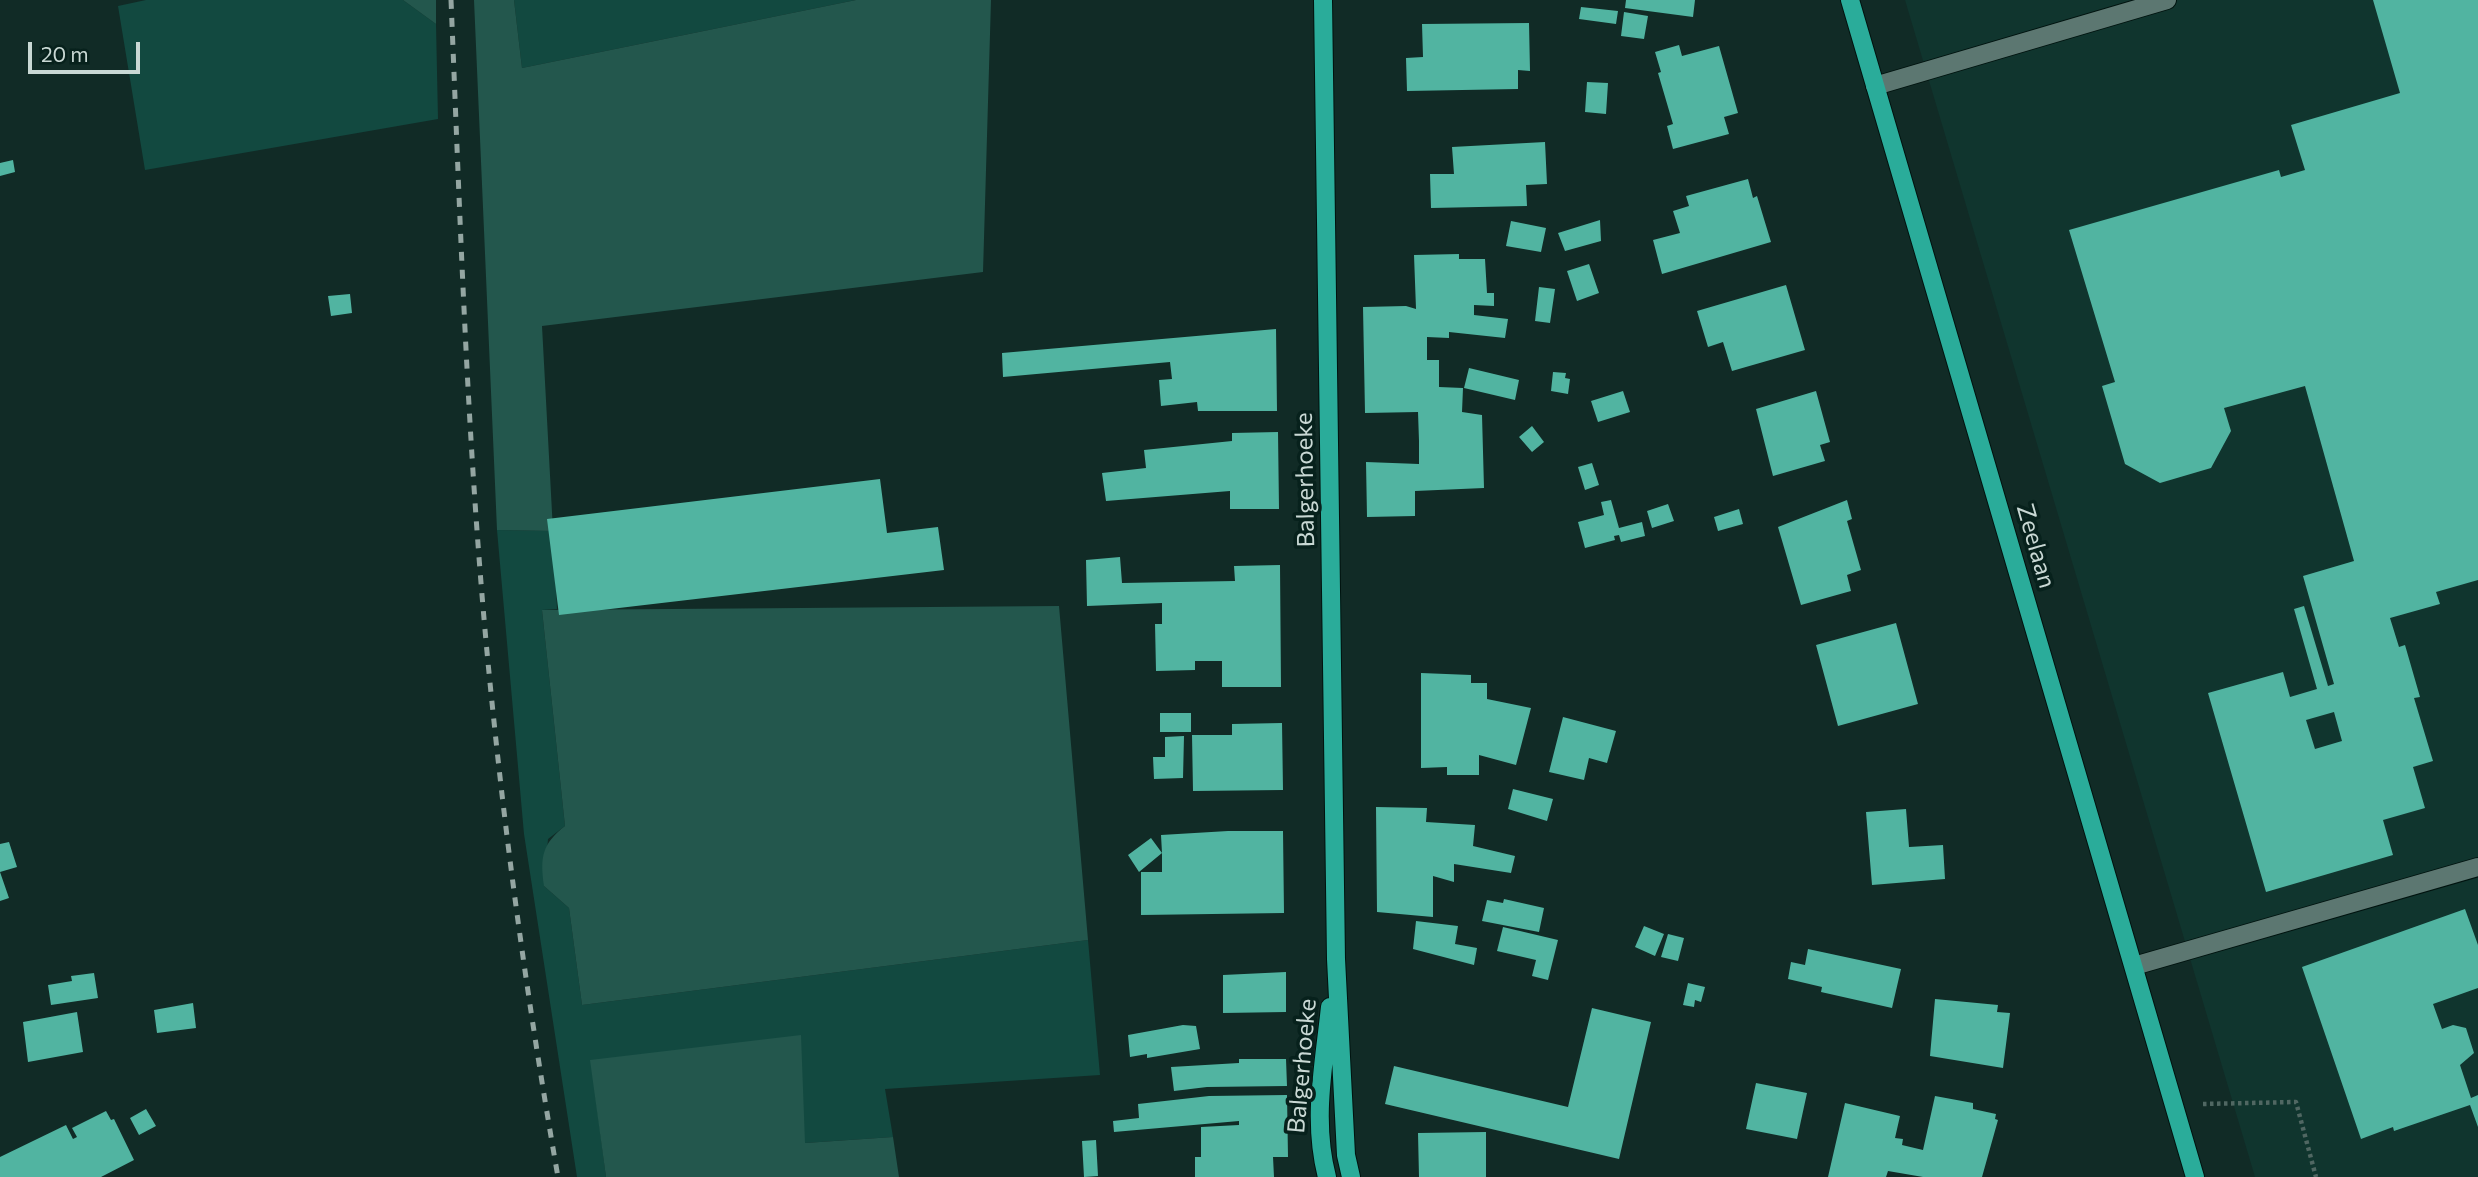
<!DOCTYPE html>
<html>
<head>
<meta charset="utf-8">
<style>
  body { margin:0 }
  #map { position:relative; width:2478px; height:1177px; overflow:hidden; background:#112b26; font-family:Commissioner,sans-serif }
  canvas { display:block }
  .scale { position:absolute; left:28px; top:42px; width:112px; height:32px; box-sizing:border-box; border:4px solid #c9d8d4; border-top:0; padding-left:9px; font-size:21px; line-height:24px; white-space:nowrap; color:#c9d8d4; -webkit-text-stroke:5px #07211c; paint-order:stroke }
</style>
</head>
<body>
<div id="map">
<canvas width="2478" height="1177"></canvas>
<div class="scale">20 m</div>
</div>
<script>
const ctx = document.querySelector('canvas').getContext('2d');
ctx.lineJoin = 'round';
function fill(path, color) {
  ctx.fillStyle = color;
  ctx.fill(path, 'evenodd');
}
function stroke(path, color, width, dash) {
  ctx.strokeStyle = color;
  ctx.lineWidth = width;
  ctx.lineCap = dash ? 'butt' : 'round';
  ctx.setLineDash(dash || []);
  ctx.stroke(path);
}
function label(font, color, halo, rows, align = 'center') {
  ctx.font = font + ' Commissioner,sans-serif';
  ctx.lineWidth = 7;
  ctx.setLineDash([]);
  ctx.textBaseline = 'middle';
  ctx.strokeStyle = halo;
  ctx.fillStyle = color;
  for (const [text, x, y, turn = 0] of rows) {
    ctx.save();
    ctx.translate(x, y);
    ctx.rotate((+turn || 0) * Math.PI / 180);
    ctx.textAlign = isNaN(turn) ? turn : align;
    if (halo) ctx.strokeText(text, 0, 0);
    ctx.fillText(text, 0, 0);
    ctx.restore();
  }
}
fill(new Path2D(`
  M 1905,0 L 2478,0 L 2478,1177 L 2255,1177 Z`), '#10352e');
fill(new Path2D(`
  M 146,0 L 403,0 L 436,24 L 438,119 L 145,170 L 118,6 Z
  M 514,0 L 856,0 L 522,68 Z
  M 497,530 L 553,531 L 557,609 L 542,610 L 565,826 L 548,839 L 544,886 L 569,908 L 582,1005 L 1088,940 L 1100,1075 L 885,1089 L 893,1137 L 805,1143 L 591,1060 L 606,1177 L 577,1177 L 524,834 Z`), '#124940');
fill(new Path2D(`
  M 403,0 L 436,0 L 436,24 Z
  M 474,0 L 514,0 L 522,68 L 856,0 L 991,0 L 983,272 L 542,326 L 553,531 L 497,530 Z
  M 1059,606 L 1088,940 L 582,1005 L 569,908 L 544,886 C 540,857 542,844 565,826 L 542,610 Z
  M 801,1035 L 805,1143 L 893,1137 L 899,1177 L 606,1177 L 590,1060 Z`), '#23574d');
fill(new Path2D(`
  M 1626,0 L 1695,0 L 1693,17 L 1625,8 Z
  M 2373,0 L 2478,0 L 2478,580 L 2436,592 L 2440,604 L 2390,618 L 2399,647 L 2405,645 L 2420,697 L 2414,698 L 2433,761 L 2413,767 L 2425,808 L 2383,820 L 2393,855 L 2266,892 L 2208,693 L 2283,672 L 2290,697 L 2317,689 L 2294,609 L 2304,606 L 2328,686 L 2334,684 L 2303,576 L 2354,561 L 2305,386 L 2224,408 L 2231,431 L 2211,468 L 2160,483 L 2125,464 L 2102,386 L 2115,382 L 2069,230 L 2279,170 L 2281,177 L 2305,170 L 2291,125 L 2400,93 ZM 2334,712 L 2342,741 L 2315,749 L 2306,720 Z
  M 1581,7 L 1618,11 L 1616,24 L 1579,19 Z
  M 1624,12 L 1648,16 L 1644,39 L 1621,36 Z
  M 1529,23 L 1530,71 L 1518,70 L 1518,89 L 1407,91 L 1406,58 L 1423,57 L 1422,24 Z
  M 1679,45 L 1682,56 L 1719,46 L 1738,113 L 1724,117 L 1729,134 L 1673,149 L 1667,126 L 1673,124 L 1658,73 L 1661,72 L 1655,52 Z
  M 1587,82 L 1608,83 L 1606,114 L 1585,112 Z
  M 1545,142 L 1547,184 L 1526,185 L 1527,206 L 1431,208 L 1430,174 L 1454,174 L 1452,147 Z
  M 13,160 L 15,172 L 0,176 L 0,163 Z
  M 1748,179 L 1753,198 L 1757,196 L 1771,242 L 1662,274 L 1653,240 L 1680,233 L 1673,211 L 1689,206 L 1686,196 Z
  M 1600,220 L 1601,241 L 1565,251 L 1558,233 Z
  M 1511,221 L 1546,228 L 1541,252 L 1506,246 Z
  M 1459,254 L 1459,259 L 1485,259 L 1487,293 L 1494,293 L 1494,306 L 1474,305 L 1474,315 L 1508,319 L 1505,338 L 1449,332 L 1449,338 L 1427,337 L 1427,360 L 1439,360 L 1439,387 L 1463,388 L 1462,412 L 1482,415 L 1484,488 L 1415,491 L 1415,516 L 1367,517 L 1366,462 L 1419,464 L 1419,441 L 1418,412 L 1365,413 L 1363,307 L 1406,306 L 1416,309 L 1414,255 Z
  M 1589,264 L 1599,293 L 1577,301 L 1567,271 Z
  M 1786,285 L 1805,350 L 1732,371 L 1723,342 L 1708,347 L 1697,311 Z
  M 1539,287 L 1555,289 L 1550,323 L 1535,321 Z
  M 350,294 L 352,313 L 331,316 L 328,296 Z
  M 1276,329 L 1277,411 L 1198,411 L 1197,402 L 1161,406 L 1159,380 L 1172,379 L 1170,362 L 1003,377 L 1002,353 Z
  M 1469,368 L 1519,380 L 1515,400 L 1464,388 Z
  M 1553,372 L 1566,373 L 1565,378 L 1570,379 L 1568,394 L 1551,391 Z
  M 1623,391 L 1630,412 L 1598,422 L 1591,401 Z
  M 1816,391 L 1830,442 L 1820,445 L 1825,461 L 1773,476 L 1756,409 Z
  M 1532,426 L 1544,442 L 1532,452 L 1519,437 Z
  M 1278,432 L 1279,509 L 1230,509 L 1230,491 L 1106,501 L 1102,473 L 1146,468 L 1144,450 L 1232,441 L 1232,433 Z
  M 1592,463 L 1599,485 L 1585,490 L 1578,467 Z
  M 880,479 L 887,533 L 938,527 L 944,570 L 559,615 L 547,519 Z
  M 1611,500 L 1619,528 L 1642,522 L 1645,536 L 1621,542 L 1619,535 L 1614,536 L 1615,540 L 1585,548 L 1578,522 L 1604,515 L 1601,502 Z
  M 1847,500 L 1852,519 L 1847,521 L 1861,570 L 1847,575 L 1851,591 L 1801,605 L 1778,527 Z
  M 1668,504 L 1674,521 L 1652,528 L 1647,511 Z
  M 1739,509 L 1743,524 L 1718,531 L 1714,517 Z
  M 1120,557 L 1122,583 L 1235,581 L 1234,566 L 1280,565 L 1281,687 L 1222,687 L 1222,661 L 1195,661 L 1195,670 L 1156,671 L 1155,624 L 1162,624 L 1162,603 L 1087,606 L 1086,560 Z
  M 1896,623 L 1918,704 L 1838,726 L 1816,645 Z
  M 1421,673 L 1471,675 L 1471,683 L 1487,683 L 1487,699 L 1531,708 L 1516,765 L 1479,755 L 1479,775 L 1447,775 L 1447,767 L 1421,768 Z
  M 1160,713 L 1191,713 L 1191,732 L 1160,732 Z
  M 1563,717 L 1616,731 L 1607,763 L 1589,758 L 1584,780 L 1549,772 Z
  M 1282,723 L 1283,790 L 1193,791 L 1192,735 L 1232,735 L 1232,724 Z
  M 1184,736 L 1183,778 L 1154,779 L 1153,757 L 1165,757 L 1165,737 Z
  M 1513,789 L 1553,799 L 1547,821 L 1508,809 Z
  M 1376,807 L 1427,808 L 1426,822 L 1475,825 L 1473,846 L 1515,856 L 1511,873 L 1454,864 L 1454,882 L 1433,876 L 1433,917 L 1377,912 Z
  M 1906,809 L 1909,847 L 1943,845 L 1945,879 L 1872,885 L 1866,812 Z
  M 1228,831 L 1283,831 L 1284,913 L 1141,915 L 1141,872 L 1162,872 L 1162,853 L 1139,872 L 1128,855 L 1151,838 L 1162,853 L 1161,835 Z
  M 9,842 L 17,867 L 0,872 L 0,844 Z
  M 0,872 L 9,898 L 0,901 Z
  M 1504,899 L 1544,908 L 1539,932 L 1482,921 L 1487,900 L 1503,903 Z
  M 2465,909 L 2478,945 L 2478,988 L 2433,1004 L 2442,1029 L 2453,1025 L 2466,1028 L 2474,1053 L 2460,1065 L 2471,1098 L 2478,1095 L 2478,1127 L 2470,1105 L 2394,1131 L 2393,1127 L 2361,1139 L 2302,967 Z
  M 1416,921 L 1458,926 L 1455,944 L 1477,948 L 1474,965 L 1413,949 Z
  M 1644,926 L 1664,934 L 1655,956 L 1635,947 Z
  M 1503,927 L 1558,940 L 1548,980 L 1532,976 L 1536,960 L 1497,951 Z
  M 1668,934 L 1684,938 L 1678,961 L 1661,957 Z
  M 1808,949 L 1901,969 L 1892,1008 L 1821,992 L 1822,987 L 1788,979 L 1791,962 L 1805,965 Z
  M 1286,972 L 1286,1012 L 1223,1013 L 1223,975 Z
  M 94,973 L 98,998 L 51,1005 L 48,985 L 72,981 L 71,976 Z
  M 1688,983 L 1705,987 L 1701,1002 L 1695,1000 L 1694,1007 L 1683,1005 Z
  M 1935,999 L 1998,1005 L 1997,1012 L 2010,1013 L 2003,1068 L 1930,1056 Z
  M 193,1003 L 196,1028 L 157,1033 L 154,1010 Z
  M 1592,1008 L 1651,1022 L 1619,1159 L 1385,1104 L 1394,1066 L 1568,1107 Z
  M 77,1012 L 83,1052 L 28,1062 L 23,1022 Z
  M 1183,1025 L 1196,1026 L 1200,1049 L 1147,1058 L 1147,1054 L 1130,1057 L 1128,1035 Z
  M 1239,1059 L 1286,1059 L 1287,1086 L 1207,1087 L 1174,1091 L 1171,1067 L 1239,1063 Z
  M 1756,1083 L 1807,1093 L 1797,1139 L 1746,1129 Z
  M 1287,1095 L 1288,1157 L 1273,1157 L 1274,1177 L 1195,1177 L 1195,1157 L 1201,1157 L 1201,1127 L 1239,1125 L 1239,1121 L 1114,1132 L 1113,1121 L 1139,1118 L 1138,1104 L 1209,1096 Z
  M 1935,1096 L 1973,1103 L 1973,1109 L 1996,1114 L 1995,1119 L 1998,1120 L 1982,1177 L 1923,1177 L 1888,1171 L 1886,1177 L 1828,1177 L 1845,1103 L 1900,1116 L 1895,1138 L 1903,1139 L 1902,1145 L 1923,1150 Z
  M 146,1109 L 156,1126 L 139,1135 L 130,1118 Z
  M 106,1111 L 111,1120 L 114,1119 L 134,1160 L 101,1177 L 0,1177 L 0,1157 L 66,1125 L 73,1139 L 77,1137 L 72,1128 Z
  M 1486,1132 L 1486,1177 L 1419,1177 L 1418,1133 Z
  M 1096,1140 L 1098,1176 L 1084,1177 L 1082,1141 Z`), '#51b4a1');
const minor = new Path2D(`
  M 1875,86 L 2167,0
  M 2134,966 L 2478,867`);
const major = new Path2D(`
  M 1323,0 L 1336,959 L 1346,1155 L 1351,1177
  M 1850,0 L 2195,1177
  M 1327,1177 C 1312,1120 1324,1065 1330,1007`);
stroke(minor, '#00130f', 20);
stroke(major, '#00130f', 20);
stroke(new Path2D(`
  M 2203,1104 L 2296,1102 L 2316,1177`), '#506762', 4.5, [3.5, 3.5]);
stroke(minor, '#5c7771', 18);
stroke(major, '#2aac9a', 18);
stroke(new Path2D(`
  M 451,0 C 461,237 468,476 493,712 C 509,868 531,1023 558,1177`), '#94a6a2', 5, [9, 9]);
label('24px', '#c9d8d4', '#07211c', [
  ["Balgerhoeke",1305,480,-91],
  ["Zeelaan",2036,546,74],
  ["Balgerhoeke",1302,1066,-85]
]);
</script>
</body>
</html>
